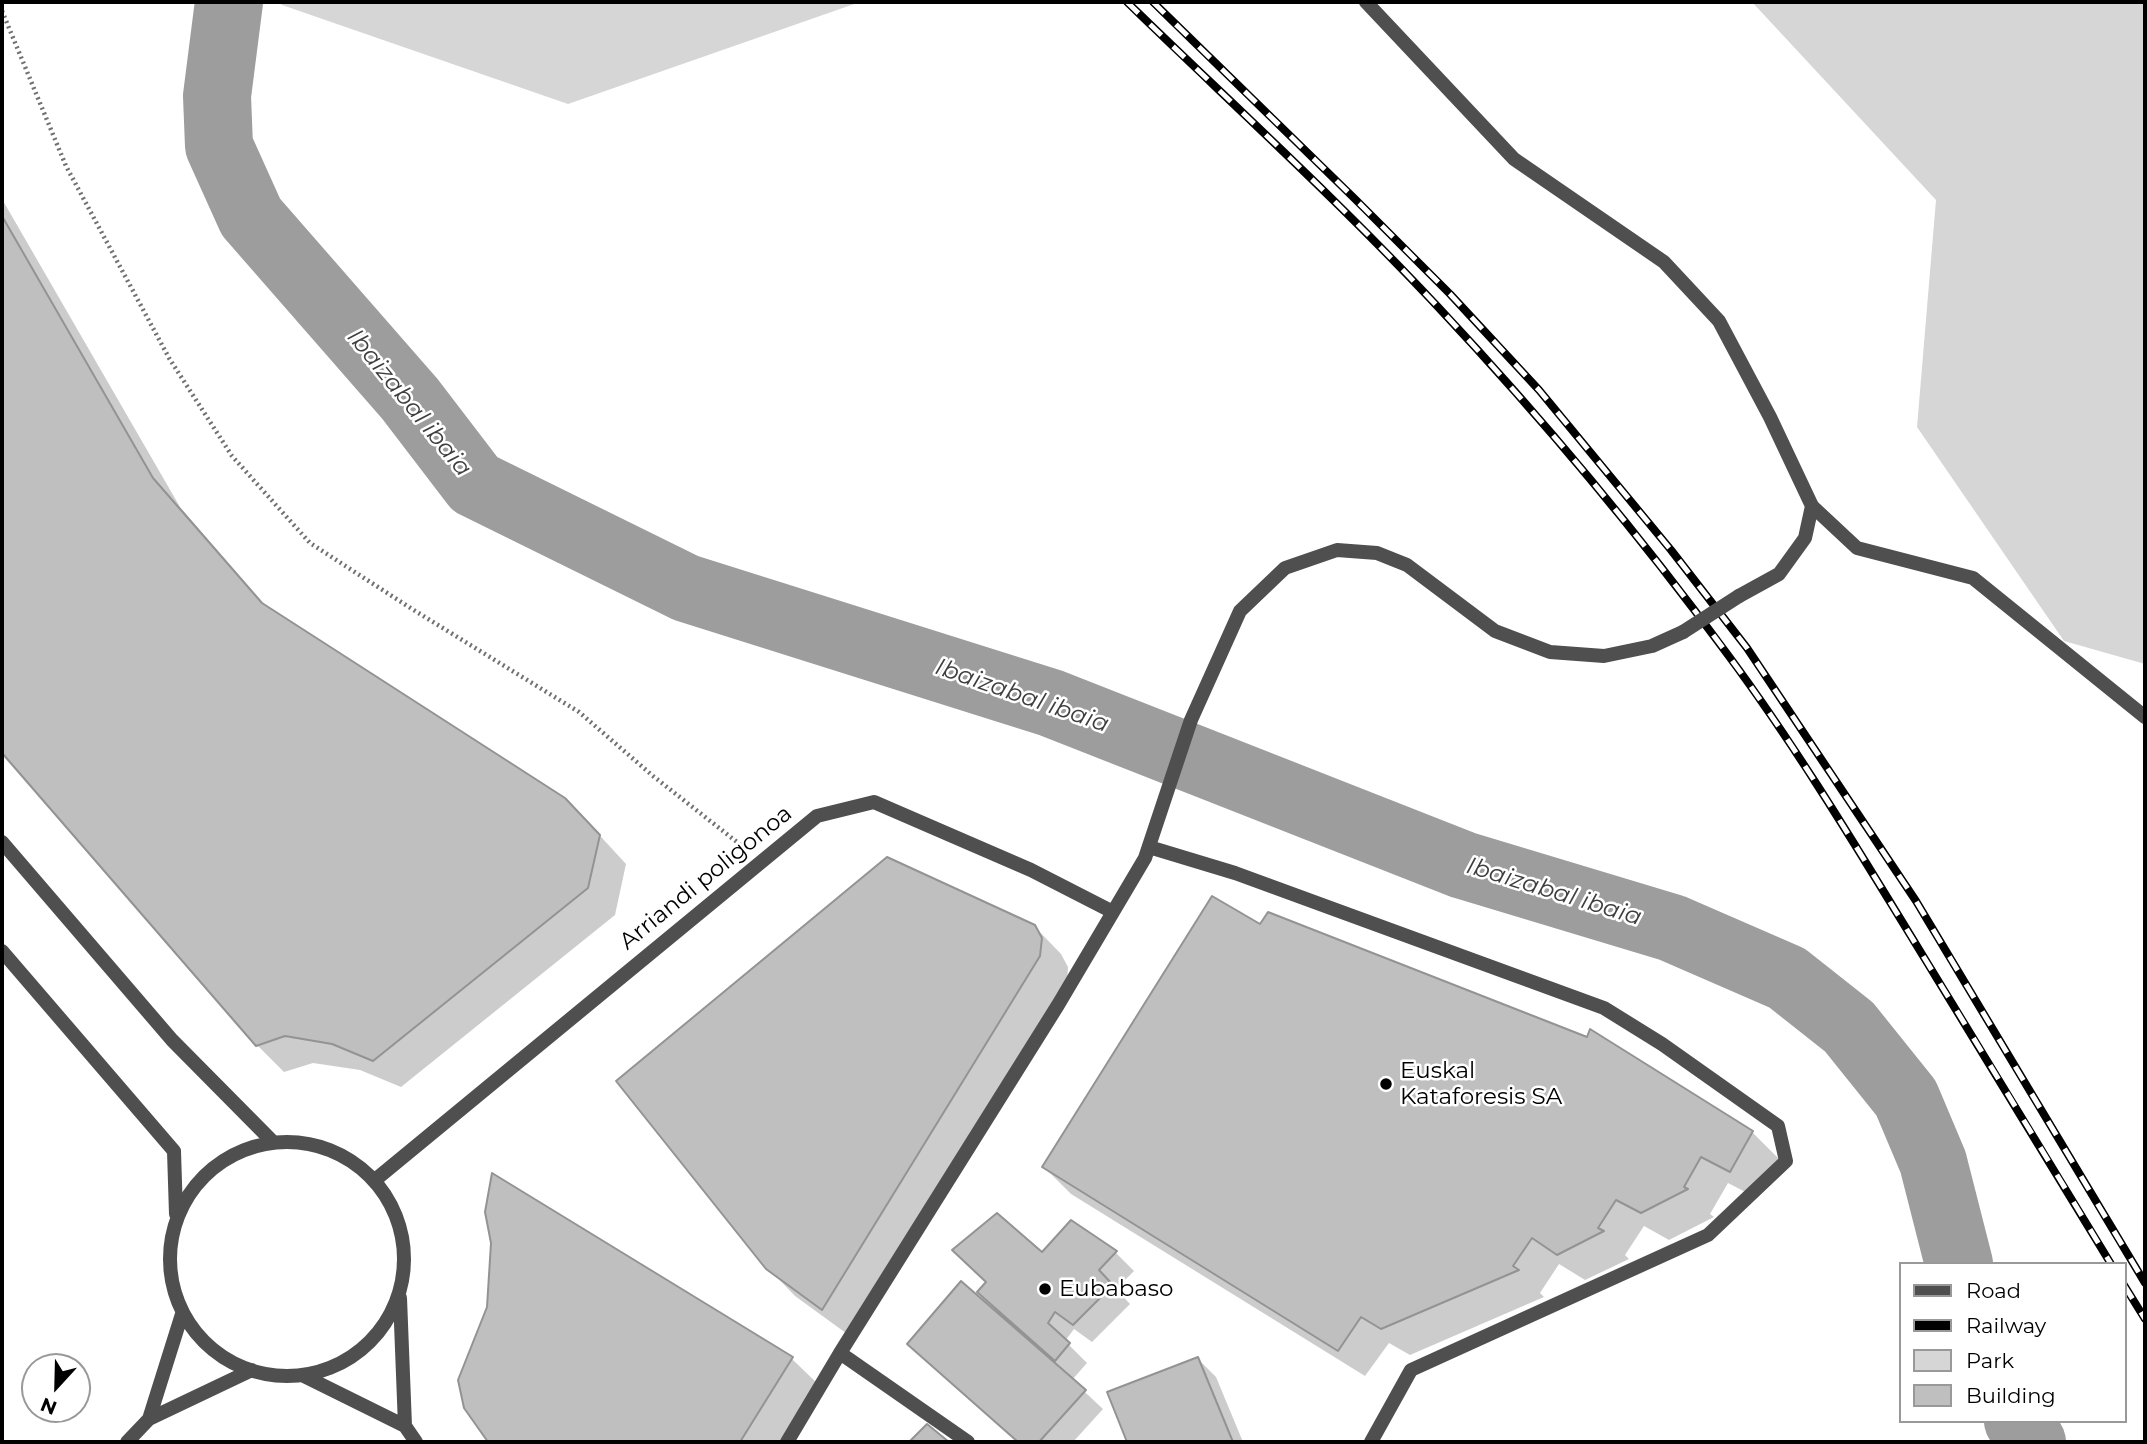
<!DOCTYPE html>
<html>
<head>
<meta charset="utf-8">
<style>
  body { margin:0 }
  #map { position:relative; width:2147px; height:1444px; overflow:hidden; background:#fff; font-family:Montserrat,sans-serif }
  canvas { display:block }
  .frame { position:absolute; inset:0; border:4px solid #000; pointer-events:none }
  .legend { position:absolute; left:1899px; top:1262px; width:228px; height:161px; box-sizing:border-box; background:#fff; border:2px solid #999; margin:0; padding:9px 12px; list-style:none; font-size:21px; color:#000 }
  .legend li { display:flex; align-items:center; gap:14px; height:35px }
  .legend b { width:35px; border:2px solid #999 }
  .north { position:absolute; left:21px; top:1353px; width:70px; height:70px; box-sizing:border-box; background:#fff; border:2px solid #999; border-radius:50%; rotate:202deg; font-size:19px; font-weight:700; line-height:28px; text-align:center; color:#000 }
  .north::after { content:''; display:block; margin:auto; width:24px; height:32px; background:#000; clip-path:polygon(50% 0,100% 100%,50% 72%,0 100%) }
</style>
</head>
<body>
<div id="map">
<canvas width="2147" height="1444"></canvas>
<div class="frame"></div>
<ul class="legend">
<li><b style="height:9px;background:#4f4f4f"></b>Road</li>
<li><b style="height:9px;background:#000"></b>Railway</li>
<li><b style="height:19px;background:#d6d6d6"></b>Park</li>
<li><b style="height:19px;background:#bfbfbf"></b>Building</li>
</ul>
<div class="north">N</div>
</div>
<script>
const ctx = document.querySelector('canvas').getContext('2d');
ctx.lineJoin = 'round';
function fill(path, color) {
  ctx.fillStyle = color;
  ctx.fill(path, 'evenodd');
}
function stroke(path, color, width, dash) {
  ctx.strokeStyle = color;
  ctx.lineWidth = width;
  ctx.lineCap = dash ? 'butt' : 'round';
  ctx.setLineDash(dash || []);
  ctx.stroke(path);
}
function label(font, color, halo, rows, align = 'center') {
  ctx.font = font + ' Montserrat,sans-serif';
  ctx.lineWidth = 5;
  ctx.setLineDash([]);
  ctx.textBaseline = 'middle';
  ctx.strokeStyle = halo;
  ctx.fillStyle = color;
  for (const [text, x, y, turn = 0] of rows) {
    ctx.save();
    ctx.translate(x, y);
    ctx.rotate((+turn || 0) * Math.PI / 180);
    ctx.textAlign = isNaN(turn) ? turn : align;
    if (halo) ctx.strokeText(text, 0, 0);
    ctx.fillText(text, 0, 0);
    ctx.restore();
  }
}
fill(new Path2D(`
  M 278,2 L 860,2 L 568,104 L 282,5 Z
  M 1752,2 L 2145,2 L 2145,664 L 2064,641 L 1917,427 L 1936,200 Z`), '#d6d6d6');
fill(new Path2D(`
  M 2,199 L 180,507 L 269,610 L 592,827 L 626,864 L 615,915 L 401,1087 L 360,1070 L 313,1063 L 284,1072 L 257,1045 L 2,750 Z
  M 1034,926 L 1061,954 L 1068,967 L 1067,984 L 850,1336 L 795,1296 L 768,1268 Z
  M 1261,926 L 1752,1132 L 1779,1159 L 1757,1198 L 1728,1183 L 1710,1214 L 1714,1217 L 1669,1240 L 1644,1226 L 1625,1255 L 1629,1259 L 1585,1280 L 1559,1264 L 1540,1293 L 1544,1297 L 1410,1355 L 1389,1343 L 1365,1376 L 1071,1194 L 1044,1167 Z
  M 493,1176 L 792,1359 L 819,1385 L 783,1442 L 490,1442 L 466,1407 L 489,1308 L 493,1243 Z
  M 1071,1222 L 1116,1253 L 1134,1271 L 1116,1289 L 1130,1304 L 1092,1342 L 1074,1329 L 1065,1341 L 1087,1363 L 1072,1380 L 1103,1409 L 1073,1442 L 1018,1442 L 909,1344 L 1028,1342 L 1030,1339 L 979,1292 L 1042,1255 Z
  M 1198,1359 L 1216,1377 L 1243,1442 L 1128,1442 L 1109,1393 Z`), '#0003');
stroke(new Path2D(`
  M 229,2 L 217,96 L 219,146 L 251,217 L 410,399 L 475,484 L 686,588 L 1051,703 L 1463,865 L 1672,928 L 1787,978 L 1849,1027 L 1906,1098 L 1933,1162 L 1959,1264
  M 2018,1421 L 2032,1442`), '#9d9d9d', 68);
const building = new Path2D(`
  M 2,216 L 153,478 L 262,603 L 565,798 L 600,835 L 588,888 L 373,1061 L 332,1044 L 285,1036 L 256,1046 L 2,753 Z
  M 887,857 L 1035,925 L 1042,938 L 1040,956 L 822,1310 L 766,1269 L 616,1081 Z
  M 1212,896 L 1260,924 L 1268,912 L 1587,1037 L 1590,1029 L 1753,1131 L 1730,1172 L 1701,1157 L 1684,1187 L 1688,1189 L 1641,1213 L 1616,1200 L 1598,1228 L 1604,1231 L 1557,1255 L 1532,1238 L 1513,1266 L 1519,1270 L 1381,1329 L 1361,1317 L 1338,1351 L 1042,1167 Z
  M 492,1173 L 793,1357 L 740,1442 L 488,1442 L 464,1408 L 458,1380 L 487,1307 L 491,1243 L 485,1212 Z
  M 997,1213 L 1042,1252 L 1071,1220 L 1117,1251 L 1099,1270 L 1113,1285 L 1073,1325 L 1055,1312 L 1048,1323 L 1070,1343 L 1055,1361 L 977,1292 L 986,1282 L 952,1250 Z
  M 961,1281 L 1086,1390 L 1039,1442 L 1018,1442 L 907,1344 Z
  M 1198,1357 L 1233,1442 L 1127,1442 L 1107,1392 Z
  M 927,1424 L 949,1442 L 909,1442 Z`);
fill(building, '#bfbfbf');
stroke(building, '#939393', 2);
stroke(new Path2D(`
  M 2,11 L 66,166 L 169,358 L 232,456 L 310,543 L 412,609 L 579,712 L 653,776 L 742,846`), '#717171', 4.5, [2, 3.5]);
stroke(new Path2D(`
  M 1812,506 L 1857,548 L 1973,578 L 2145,717`), '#4f4f4f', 14);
stroke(new Path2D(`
  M 1366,2 L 1514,159 L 1664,262 L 1719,321 L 1770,417 L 1812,506 L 1805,538 L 1779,574 L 1739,596
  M 2,842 L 172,1040 L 272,1141
  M 1149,847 L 1235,873 L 1604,1008 L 1662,1044 L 1778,1126 L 1786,1161 L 1708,1235 L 1411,1370 L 1371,1442
  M 2,951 L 174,1151 L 176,1214
  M170 1259a117 117 0 1 1 234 0a117 117 0 1 1-234 0Z
  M 375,1180 L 817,816 L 874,802 L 1031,870 L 1113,912
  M 400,1298 L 405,1426
  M 840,1353 L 968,1442
  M 304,1376 L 405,1426 L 416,1442
  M 149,1419 L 182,1314
  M 127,1442 L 149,1419 L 252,1370
  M 787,1442 L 840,1353 L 1058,1005 L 1145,858 L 1191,720 L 1240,611 L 1285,568 L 1337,550 L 1377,553 L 1407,565 L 1495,631 L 1550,652 L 1604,656 L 1652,646 L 1683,632`), '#4f4f4f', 14);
const rail = new Path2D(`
  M 1127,2 C 1231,103 1339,201 1438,307 C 1541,417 1639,534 1728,655 C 1797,748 1857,848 1917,946 C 1982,1052 2047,1158 2111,1264
  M 1153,2 L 1355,199 L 1450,294 L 1539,390 L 1671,550 L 1747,648 L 1916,901 L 2145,1283
  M 2124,1285 L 2145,1319`);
stroke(rail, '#000', 8);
stroke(rail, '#fff', 5, [16]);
stroke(new Path2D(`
  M 1683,632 L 1739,596`), '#4f4f4f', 14);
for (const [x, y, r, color] of [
  [1386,1084,7,"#000"],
  [1045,1289,7,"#000"]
]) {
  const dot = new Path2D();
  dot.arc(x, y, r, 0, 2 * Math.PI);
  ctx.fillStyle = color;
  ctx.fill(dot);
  stroke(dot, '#fff', 2.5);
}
label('23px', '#000', '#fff', [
  ["Arriandi poligonoa",706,878,-39]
]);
label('23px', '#000', '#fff', [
  ["Euskal",1400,1071],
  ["Kataforesis SA",1400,1097],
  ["Eubabaso",1059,1289]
], 'left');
label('italic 24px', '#3e3e3e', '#fff', [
  ["Ibaizabal ibaia",409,403,51],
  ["Ibaizabal ibaia",1022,696,19],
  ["Ibaizabal ibaia",1554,892,17]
]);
</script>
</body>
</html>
